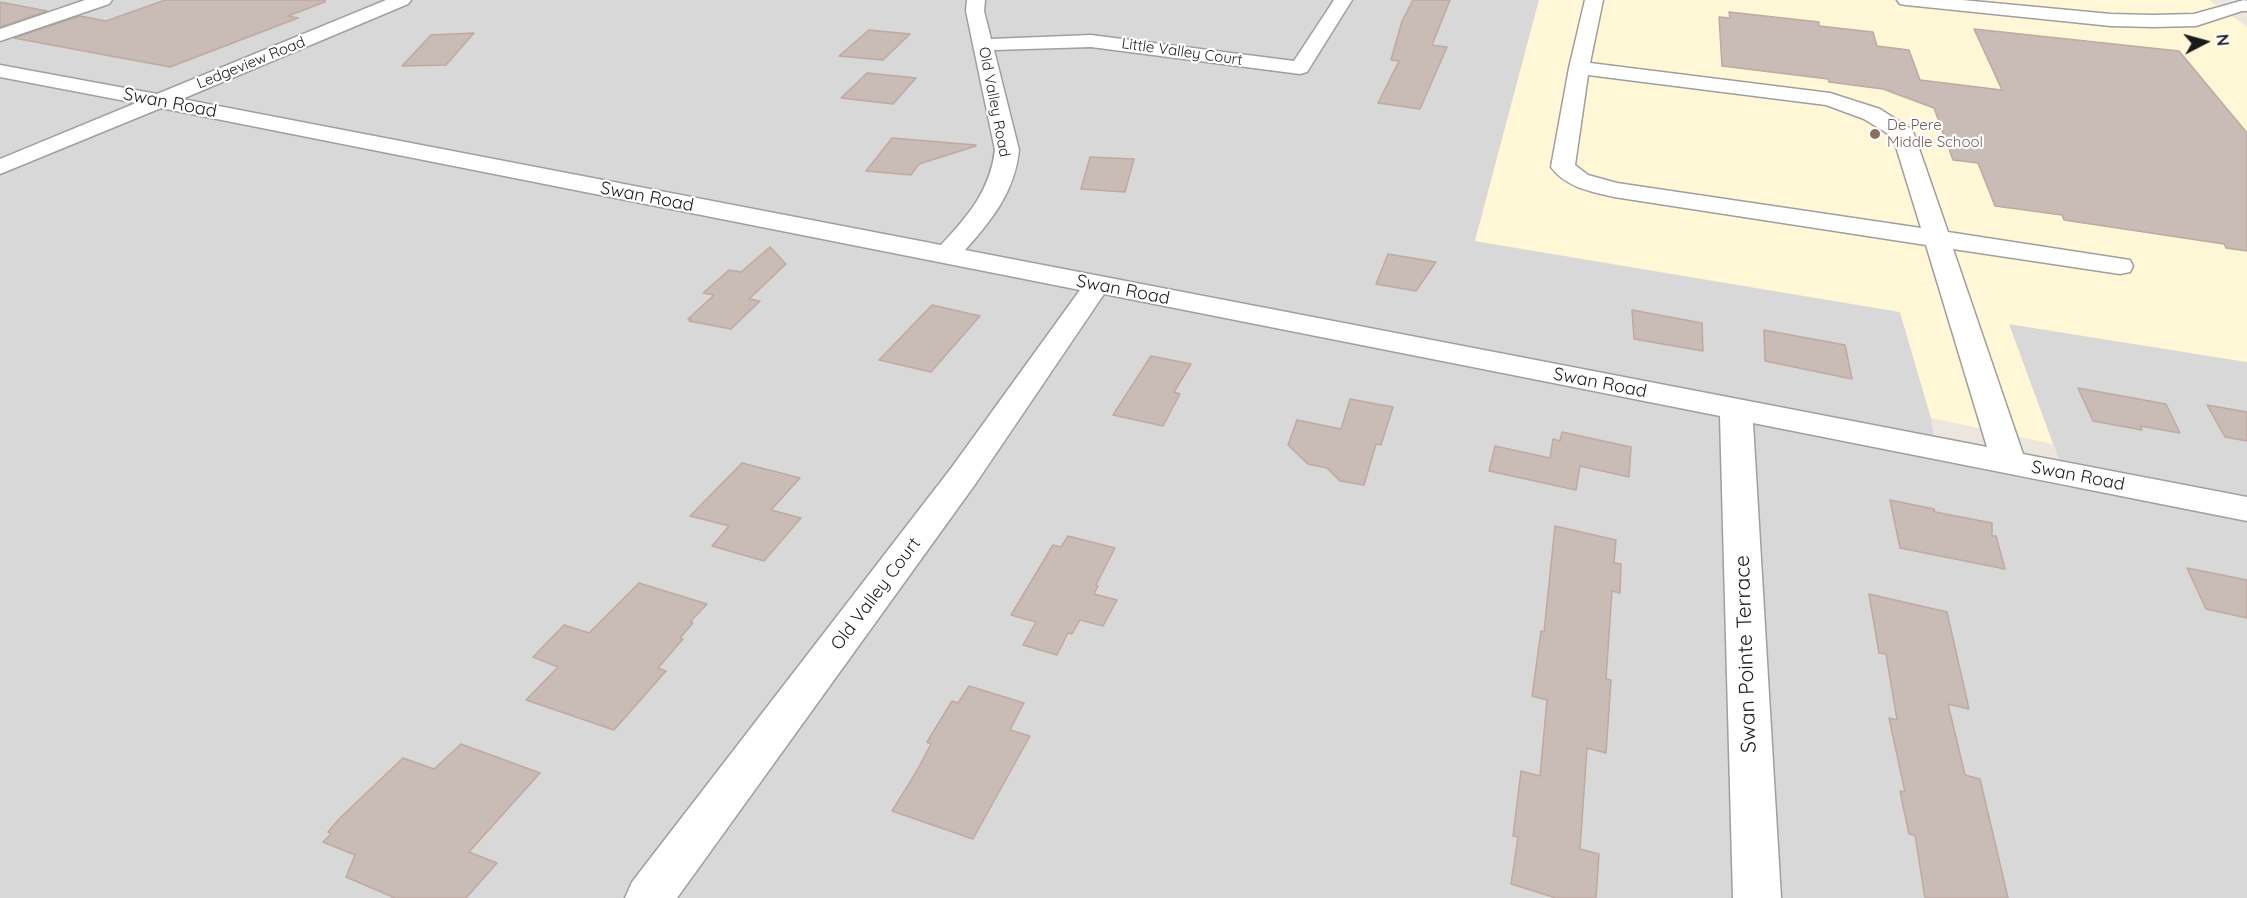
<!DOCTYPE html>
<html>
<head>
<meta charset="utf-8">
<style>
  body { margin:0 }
  #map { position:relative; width:2247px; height:898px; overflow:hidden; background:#ede6df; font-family:Quicksand,sans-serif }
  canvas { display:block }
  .north { position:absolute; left:2175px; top:12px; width:60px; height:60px; -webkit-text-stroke:4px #fff; paint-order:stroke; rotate:84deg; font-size:16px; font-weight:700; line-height:24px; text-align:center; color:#1b1b1b }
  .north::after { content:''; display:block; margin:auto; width:21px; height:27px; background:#1b1b1b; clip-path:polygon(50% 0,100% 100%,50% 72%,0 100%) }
</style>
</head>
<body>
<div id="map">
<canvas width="2247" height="898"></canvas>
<div class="north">N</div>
</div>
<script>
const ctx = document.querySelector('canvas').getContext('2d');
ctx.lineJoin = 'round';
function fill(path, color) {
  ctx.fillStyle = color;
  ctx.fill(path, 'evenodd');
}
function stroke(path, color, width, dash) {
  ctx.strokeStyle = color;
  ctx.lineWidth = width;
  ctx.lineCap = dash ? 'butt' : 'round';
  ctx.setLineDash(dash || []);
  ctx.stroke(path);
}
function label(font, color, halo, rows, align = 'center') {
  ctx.font = font + ' Quicksand,sans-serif';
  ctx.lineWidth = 4.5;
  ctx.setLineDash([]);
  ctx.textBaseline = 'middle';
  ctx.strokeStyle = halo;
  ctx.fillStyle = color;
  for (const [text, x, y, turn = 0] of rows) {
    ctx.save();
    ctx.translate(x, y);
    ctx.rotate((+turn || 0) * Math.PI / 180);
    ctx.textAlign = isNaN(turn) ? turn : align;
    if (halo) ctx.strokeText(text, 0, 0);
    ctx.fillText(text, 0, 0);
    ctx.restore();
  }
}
fill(new Path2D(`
  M 0,0 L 1539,0 L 1475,241 L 1900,312 L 1931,418 L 1937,461 L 2070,488 L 2008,324 L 2247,362 L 2247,898 L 0,898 Z`), '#d9d8d8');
fill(new Path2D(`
  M 1539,0 L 2209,0 L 2247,27 L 2247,362 L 2009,324 L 2053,444 L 1931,418 L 1900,312 L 1475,241 Z`), '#fff7d6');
const building = new Path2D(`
  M 165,0 L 325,0 L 325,2 L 288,16 L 298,18 L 170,67 L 14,38 L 80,16 L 106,21 Z
  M 1413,0 L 1450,0 L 1432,45 L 1447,47 L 1420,109 L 1378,103 L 1399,61 L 1391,60 L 1402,21 Z
  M 0,2 L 47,11 L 0,27 Z
  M 1729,12 L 1819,22 L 1819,26 L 1873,32 L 1877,46 L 1909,50 L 1920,80 L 2002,90 L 1974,29 L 2179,51 L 2247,133 L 2247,251 L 2226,248 L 2224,244 L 2064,220 L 2062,215 L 1995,206 L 1978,163 L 1953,160 L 1934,108 L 1883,89 L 1829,82 L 1828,79 L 1722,66 L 1719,17 L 1730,18 Z
  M 869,30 L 910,34 L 883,60 L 839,56 Z
  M 474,33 L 446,65 L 402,66 L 431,35 Z
  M 867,73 L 916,78 L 893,104 L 841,98 Z
  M 892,138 L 976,145 L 976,146 L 919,164 L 911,175 L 866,171 Z
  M 1090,157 L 1134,159 L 1125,192 L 1081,189 Z
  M 770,247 L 786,264 L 749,299 L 760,301 L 731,329 L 689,321 L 691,319 L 688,319 L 714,295 L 703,293 L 729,270 L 741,272 Z
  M 1388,254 L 1436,262 L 1416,291 L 1376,284 Z
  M 932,305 L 980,316 L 931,372 L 879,360 Z
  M 1632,310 L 1702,323 L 1703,351 L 1634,339 Z
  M 1764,330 L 1845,345 L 1852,379 L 1765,361 Z
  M 1151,356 L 1191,364 L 1174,392 L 1180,394 L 1163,426 L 1113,415 Z
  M 2078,388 L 2166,404 L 2180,433 L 2140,426 L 2142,430 L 2093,421 Z
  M 1350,399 L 1393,407 L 1381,445 L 1376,444 L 1364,485 L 1340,481 L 1327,468 L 1308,464 L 1288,445 L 1297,420 L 1341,429 Z
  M 2207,405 L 2247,412 L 2247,441 L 2225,437 Z
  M 1562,432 L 1631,447 L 1629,477 L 1580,466 L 1576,490 L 1489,471 L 1495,446 L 1550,458 L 1553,439 L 1560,441 Z
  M 742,463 L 800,478 L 771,510 L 801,518 L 764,561 L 712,546 L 729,526 L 690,516 Z
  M 1890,500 L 1934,509 L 1935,512 L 1992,523 L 1992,536 L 1996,536 L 2005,569 L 1900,548 Z
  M 1555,526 L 1616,540 L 1614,563 L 1621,564 L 1620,593 L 1612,591 L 1606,679 L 1611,680 L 1606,753 L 1587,748 L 1580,849 L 1599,854 L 1596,898 L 1556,898 L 1511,884 L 1518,837 L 1513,836 L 1521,771 L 1540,776 L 1547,700 L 1532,696 L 1541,631 L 1544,632 Z
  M 1068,536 L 1115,548 L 1096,585 L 1098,586 L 1094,594 L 1117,600 L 1103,626 L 1080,620 L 1072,634 L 1068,633 L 1057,655 L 1023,645 L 1036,622 L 1011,615 L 1053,545 L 1061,547 Z
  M 2187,568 L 2247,580 L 2247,618 L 2206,609 Z
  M 639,583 L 707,604 L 690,622 L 693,623 L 680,638 L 683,639 L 658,668 L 666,671 L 614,730 L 526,700 L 558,667 L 533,657 L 564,625 L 589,633 Z
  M 1869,594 L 1947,612 L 1969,709 L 1948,704 L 1965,775 L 1980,779 L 2008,898 L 1925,898 L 1915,835 L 1909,834 L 1900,791 L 1905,792 L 1889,718 L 1897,720 L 1886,654 L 1879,653 Z
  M 969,686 L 1024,703 L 1010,730 L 1030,736 L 973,839 L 892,811 L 915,774 L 931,744 L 927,742 L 952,701 L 958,703 Z
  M 461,744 L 540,773 L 469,852 L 497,863 L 466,898 L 395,898 L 346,877 L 355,855 L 323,842 L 331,834 L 328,832 L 339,819 L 403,758 L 434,769 Z`);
fill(building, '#c9bbb6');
stroke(building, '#bfa9a1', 1.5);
const minor = new Path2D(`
  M 85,0 L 112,0 L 109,4 L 0,41 L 0,29 Z
  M 386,0 L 411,0 L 408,4 L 182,99 L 941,245 C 968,216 990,191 995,150 L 966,11 L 967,0 L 985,0 L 984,11 L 991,39 L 1091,35 L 1294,61 L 1334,0 L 1352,0 L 1307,72 L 1300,74 L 1091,47 L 994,50 L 1019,150 C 1015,191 992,220 965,250 L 1987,447 L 1926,245 L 1614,197 C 1592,192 1565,187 1551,167 L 1569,68 L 1585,0 L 1603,0 L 1590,63 L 1830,93 L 1880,109 L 1911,129 L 1914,134 L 1948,232 L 2130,260 L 2133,266 L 2130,272 L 2120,274 L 1953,249 L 2023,454 L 2247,497 L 2247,521 L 1753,423 L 1781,898 L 1733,898 L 1720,416 L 1104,294 L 976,483 L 677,898 L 625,898 L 632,882 L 952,467 L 1080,290 L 161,108 L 0,174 L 0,159 L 136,103 L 0,77 L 0,65 L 157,94 ZM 1588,75 L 1826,105 L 1864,119 L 1893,137 L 1921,228 L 1617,183 L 1588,175 L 1575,165 Z
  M 1897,0 L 1962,0 L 2111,14 L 2153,15 L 2194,14 L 2244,0 L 2247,1 L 2247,11 L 2242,11 L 2196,26 L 2153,27 L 2111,26 L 1906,5 L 1900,4 Z`);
stroke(minor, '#9f9f9f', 3);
fill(minor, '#fff');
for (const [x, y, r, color] of [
  [1875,134,6,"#8d6e63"]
]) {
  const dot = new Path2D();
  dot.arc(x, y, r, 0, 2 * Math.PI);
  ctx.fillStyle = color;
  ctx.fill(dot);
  stroke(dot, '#fff', 2);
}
label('15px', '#1b1b1b', '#fff', [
  ["Little Valley Court",1182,52,8],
  ["Ledgeview Road",251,63,-22],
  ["Old Valley Road",994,102,79]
]);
label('15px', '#785e54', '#fff', [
  ["De Pere",1887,125],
  ["Middle School",1887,142]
], 'left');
label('18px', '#1b1b1b', '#fff', [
  ["Swan Road",170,103,11],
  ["Swan Road",647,197,11],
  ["Swan Road",1123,290,11],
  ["Swan Road",1600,383,11],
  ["Swan Road",2078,476,11],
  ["Old Valley Court",876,594,-53]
]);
label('21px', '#1b1b1b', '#fff', [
  ["Swan Pointe Terrace",1746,654,-92]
]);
</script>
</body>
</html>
